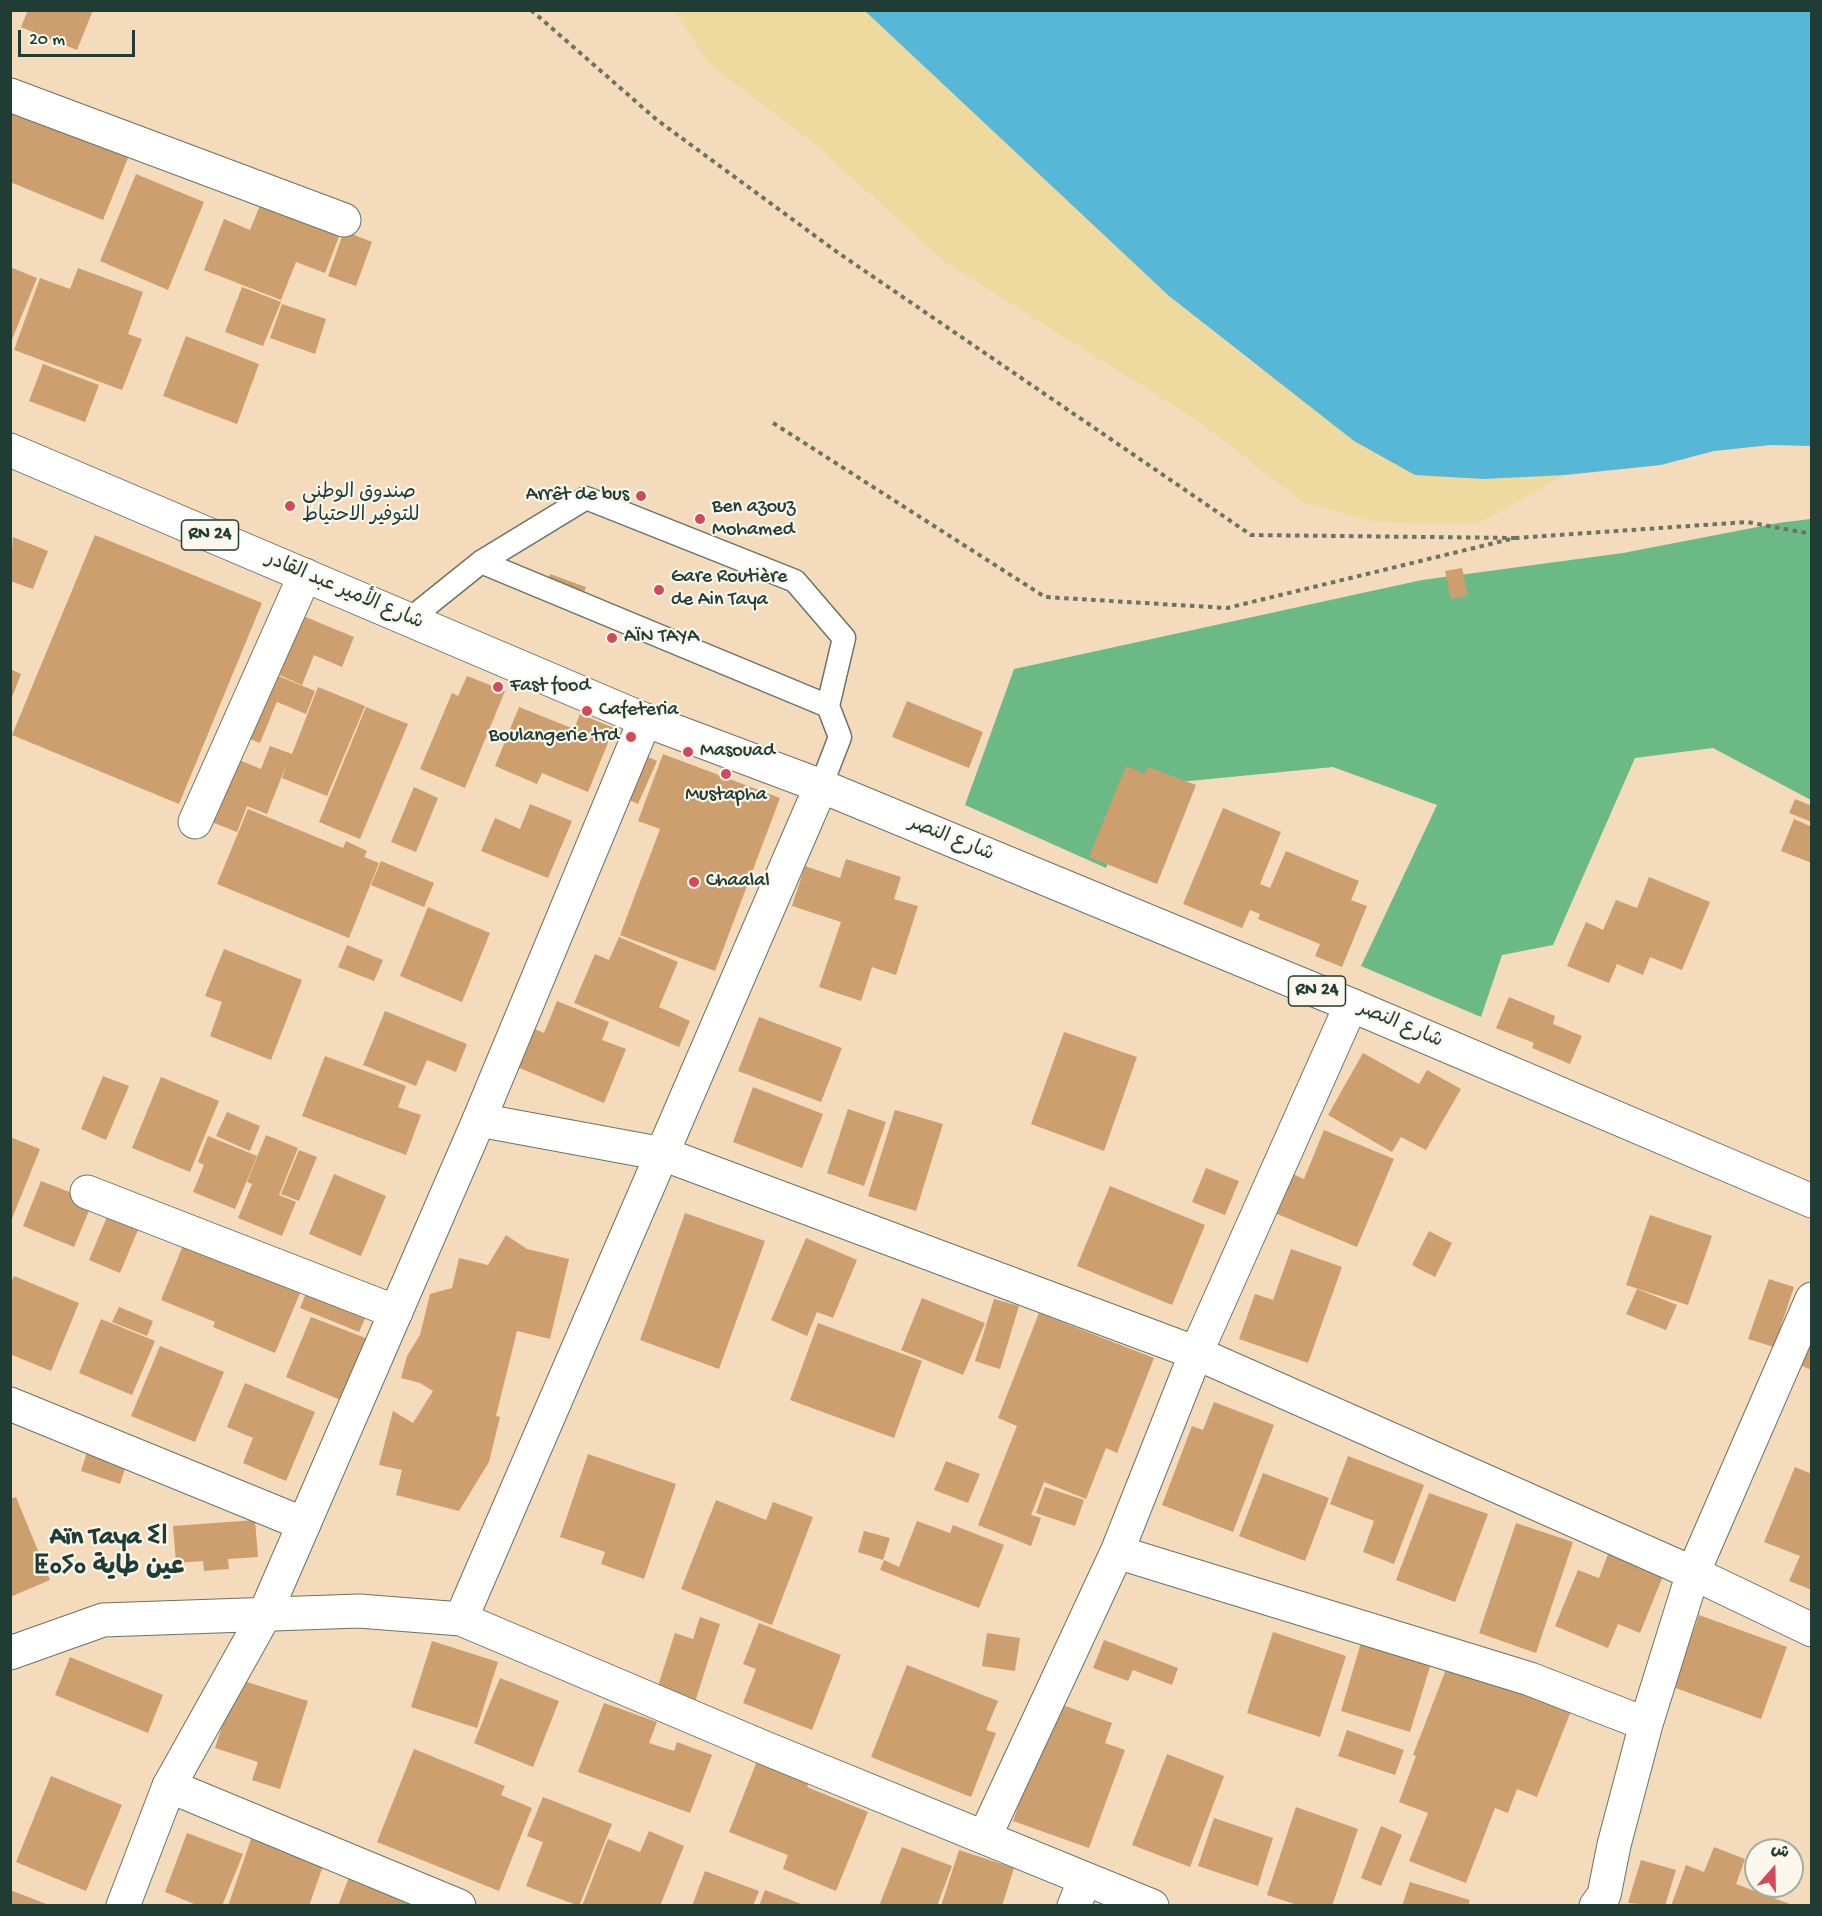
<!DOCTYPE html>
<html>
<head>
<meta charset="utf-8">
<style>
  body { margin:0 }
  #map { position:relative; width:1822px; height:1916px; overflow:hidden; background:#f3dbbc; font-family:"Gochi Hand","Playpen Sans Arabic",sans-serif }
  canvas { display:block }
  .frame { position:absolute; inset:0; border:12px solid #1f3d34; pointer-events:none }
  .north { position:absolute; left:1744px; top:1838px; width:60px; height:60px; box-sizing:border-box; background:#fbf7ec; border:2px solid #a3ada2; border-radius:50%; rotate:20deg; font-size:16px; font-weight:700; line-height:24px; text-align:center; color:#1f3d34 }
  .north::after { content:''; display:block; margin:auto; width:21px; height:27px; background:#d1495b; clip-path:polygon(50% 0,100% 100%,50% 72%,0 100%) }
  .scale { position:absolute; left:18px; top:30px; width:117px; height:27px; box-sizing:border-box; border:3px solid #1f3d34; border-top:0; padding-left:8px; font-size:18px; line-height:21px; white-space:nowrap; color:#1f3d34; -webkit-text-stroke:4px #fbf7ec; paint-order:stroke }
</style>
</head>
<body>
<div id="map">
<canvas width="1822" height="1916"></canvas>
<div class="frame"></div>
<div class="north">ش</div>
<div class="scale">20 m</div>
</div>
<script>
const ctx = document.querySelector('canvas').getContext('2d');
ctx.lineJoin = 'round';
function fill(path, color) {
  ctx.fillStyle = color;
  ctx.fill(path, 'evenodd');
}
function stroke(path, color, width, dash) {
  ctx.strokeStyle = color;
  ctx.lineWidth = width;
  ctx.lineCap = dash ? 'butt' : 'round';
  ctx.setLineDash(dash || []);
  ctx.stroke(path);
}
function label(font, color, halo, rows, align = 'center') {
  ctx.font = font + ' "Gochi Hand","Playpen Sans Arabic","Noto Sans Tifinagh",sans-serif';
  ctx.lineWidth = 4.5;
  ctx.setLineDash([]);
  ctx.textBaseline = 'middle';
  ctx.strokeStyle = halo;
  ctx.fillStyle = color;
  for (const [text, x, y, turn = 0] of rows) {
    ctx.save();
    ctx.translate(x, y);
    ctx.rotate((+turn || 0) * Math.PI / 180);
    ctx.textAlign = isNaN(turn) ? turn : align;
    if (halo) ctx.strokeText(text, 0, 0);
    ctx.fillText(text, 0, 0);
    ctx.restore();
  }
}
fill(new Path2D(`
  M 1811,519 L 1811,800 L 1713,748 L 1635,758 L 1553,945 L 1502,955 L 1481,1017 L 1361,966 L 1437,805 L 1333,767 L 1138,786 L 1106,868 L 965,805 L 1014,669 L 1422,580 L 1623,553 L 1778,523 Z`), '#6bba85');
fill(new Path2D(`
  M 675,11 L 865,11 L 1169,296 L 1254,365 L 1484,479 L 1565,475 L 1477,524 L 1375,522 L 1303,502 L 1197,420 L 946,263 L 815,144 L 709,64 Z`), '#eeda9e');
fill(new Path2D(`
  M 865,11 L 1811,11 L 1811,446 L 1771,445 L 1714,451 L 1661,465 L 1565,475 L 1484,479 L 1415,475 L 1354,441 L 1169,296 Z`), '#57b7d6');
fill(new Path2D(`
  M 28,10 L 93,10 L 77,50 L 21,27 Z
  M 10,103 L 130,153 L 103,220 L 10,182 Z
  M 136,174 L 204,202 L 168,290 L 100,261 Z
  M 263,198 L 342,229 L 325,273 L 296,262 L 281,300 L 204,270 L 224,219 L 250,230 Z
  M 344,231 L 372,242 L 356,286 L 328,276 Z
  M 10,267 L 37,278 L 11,342 L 10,342 Z
  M 78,268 L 143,292 L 128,334 L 142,339 L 122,390 L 14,350 L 40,278 L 70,289 Z
  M 242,287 L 281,302 L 263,346 L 225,332 Z
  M 282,304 L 326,319 L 315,354 L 270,338 Z
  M 186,336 L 259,364 L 237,424 L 163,396 Z
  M 43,364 L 99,385 L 85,422 L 29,401 Z
  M 95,535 L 262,603 L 179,804 L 12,735 Z
  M 13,537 L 48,551 L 33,589 L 10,581 Z
  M 1462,568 L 1468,595 L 1451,599 L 1445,571 Z
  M 550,574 L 586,587 L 578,609 L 542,595 Z
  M 296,613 L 354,637 L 342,667 L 314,655 L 302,685 L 272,672 Z
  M 10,669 L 21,674 L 11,700 L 10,700 Z
  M 271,673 L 315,691 L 306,714 L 277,702 L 280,694 L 260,743 L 245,737 Z
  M 467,676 L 505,691 L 465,788 L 420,769 L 452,693 L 458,696 Z
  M 318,687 L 365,706 L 327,796 L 282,778 L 287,763 L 267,814 L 247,806 L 237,832 L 209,821 L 234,758 L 261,769 L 270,746 L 292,754 Z
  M 907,701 L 983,732 L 969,768 L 892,737 Z
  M 366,707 L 408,724 L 360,839 L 319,822 Z
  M 519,707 L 574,729 L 580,714 L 614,728 L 588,792 L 542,773 L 537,784 L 495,766 Z
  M 642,754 L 657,761 L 638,804 L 623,797 Z
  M 663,754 L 780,798 L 715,971 L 620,935 L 660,829 L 638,821 Z
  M 1126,766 L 1145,774 L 1148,767 L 1196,785 L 1157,884 L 1089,857 Z
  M 414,787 L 438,798 L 416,852 L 391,842 Z
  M 1795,799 L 1812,806 L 1812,822 L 1789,813 Z
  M 530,804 L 572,821 L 548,878 L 481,851 L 495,818 L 520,829 Z
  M 1223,808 L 1281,832 L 1260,884 L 1270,888 L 1286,851 L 1359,881 L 1351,900 L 1367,906 L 1342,967 L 1315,956 L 1320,944 L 1258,919 L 1260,914 L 1250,910 L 1242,928 L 1183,904 Z
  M 248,809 L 343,848 L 346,841 L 367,851 L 364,857 L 379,863 L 349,938 L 217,884 Z
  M 1794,819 L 1812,827 L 1812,863 L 1781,851 Z
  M 846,859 L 901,877 L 894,899 L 918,906 L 896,975 L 872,967 L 861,1001 L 819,987 L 841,922 L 792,906 L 805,866 L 840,878 Z
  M 381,861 L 434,883 L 424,907 L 371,885 Z
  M 1649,877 L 1710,902 L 1682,970 L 1650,957 L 1643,975 L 1617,964 L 1609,983 L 1567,966 L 1586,922 L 1603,930 L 1616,900 L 1637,908 Z
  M 428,907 L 490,933 L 462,1002 L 400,976 Z
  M 619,937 L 678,962 L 659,1007 L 690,1021 L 679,1047 L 574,1003 L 595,954 L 609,960 Z
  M 347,945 L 383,960 L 374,981 L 338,967 Z
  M 224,949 L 302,980 L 271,1060 L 210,1036 L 222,1002 L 205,996 Z
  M 1509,997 L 1555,1016 L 1553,1024 L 1582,1036 L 1570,1064 L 1532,1048 L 1534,1043 L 1496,1028 Z
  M 557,1001 L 609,1022 L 602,1040 L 626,1049 L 604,1103 L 510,1064 L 526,1025 L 544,1033 Z
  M 385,1011 L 467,1044 L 456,1072 L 427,1060 L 416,1086 L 363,1065 Z
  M 759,1017 L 842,1048 L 821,1102 L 738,1071 Z
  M 1064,1032 L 1137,1057 L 1104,1151 L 1031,1124 Z
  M 1363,1053 L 1419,1084 L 1427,1070 L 1461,1089 L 1426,1150 L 1401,1137 L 1392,1152 L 1328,1115 Z
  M 325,1056 L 406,1086 L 398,1107 L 421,1115 L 406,1155 L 302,1116 Z
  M 103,1076 L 129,1086 L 106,1140 L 81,1129 Z
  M 161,1077 L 219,1101 L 190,1172 L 132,1148 Z
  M 753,1087 L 823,1114 L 802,1168 L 733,1142 Z
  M 848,1109 L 886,1122 L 864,1186 L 827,1173 Z
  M 895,1110 L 943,1124 L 916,1211 L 868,1196 Z
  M 227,1112 L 260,1126 L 250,1151 L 216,1136 Z
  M 1324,1130 L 1394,1159 L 1357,1247 L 1265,1209 L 1281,1169 L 1304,1179 Z
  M 266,1135 L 298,1148 L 279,1195 L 296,1202 L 282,1236 L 238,1218 L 252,1184 L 247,1182 Z
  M 208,1136 L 257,1156 L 235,1209 L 193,1192 L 204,1165 L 198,1162 Z
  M 10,1137 L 40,1149 L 11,1221 L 10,1221 Z
  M 299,1150 L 317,1157 L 299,1201 L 281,1194 Z
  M 1206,1168 L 1239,1181 L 1225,1215 L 1192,1202 Z
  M 334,1174 L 386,1196 L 361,1256 L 309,1234 Z
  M 41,1181 L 93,1201 L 74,1247 L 23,1226 Z
  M 1110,1186 L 1205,1225 L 1172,1305 L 1077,1266 Z
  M 109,1212 L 140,1225 L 120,1273 L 89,1260 Z
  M 685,1213 L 765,1241 L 719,1369 L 640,1340 Z
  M 1650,1215 L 1712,1236 L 1688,1305 L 1626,1285 Z
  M 1429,1231 L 1452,1243 L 1435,1277 L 1412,1265 Z
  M 506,1235 L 527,1249 L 569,1259 L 550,1339 L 517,1331 L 496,1416 L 500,1417 L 489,1462 L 459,1511 L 396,1495 L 402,1470 L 379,1465 L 393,1411 L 413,1423 L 433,1391 L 420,1383 L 401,1378 L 407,1356 L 420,1335 L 430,1294 L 452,1288 L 459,1258 L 488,1265 Z
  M 186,1238 L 303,1286 L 275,1353 L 213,1327 L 215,1322 L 161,1300 Z
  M 806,1238 L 857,1260 L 833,1318 L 817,1312 L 807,1336 L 771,1320 Z
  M 1291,1249 L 1342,1267 L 1308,1363 L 1239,1339 L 1255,1294 L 1273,1300 Z
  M 14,1276 L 79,1303 L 51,1371 L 10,1354 L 10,1284 Z
  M 1769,1279 L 1794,1287 L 1774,1347 L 1748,1339 Z
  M 311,1281 L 371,1305 L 359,1332 L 300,1308 Z
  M 1637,1289 L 1677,1305 L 1666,1330 L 1626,1314 Z
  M 922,1298 L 985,1323 L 963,1375 L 901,1350 Z
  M 994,1299 L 1019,1306 L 1000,1369 L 975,1361 Z
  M 119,1307 L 153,1321 L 147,1336 L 112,1322 Z
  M 1039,1313 L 1154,1358 L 1117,1453 L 1106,1448 L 1086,1499 L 1044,1482 L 1031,1515 L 1041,1518 L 1031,1546 L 978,1525 L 1017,1426 L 998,1418 Z
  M 311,1317 L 368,1339 L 343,1401 L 286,1377 Z
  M 101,1319 L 155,1341 L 132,1395 L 79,1373 Z
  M 818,1323 L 922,1361 L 894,1438 L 790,1400 Z
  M 1812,1327 L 1812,1370 L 1797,1364 Z
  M 160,1346 L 224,1372 L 195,1442 L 131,1416 Z
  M 245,1383 L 315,1412 L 286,1481 L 243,1463 L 253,1438 L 227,1427 Z
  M 1214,1402 L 1274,1425 L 1233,1532 L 1162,1505 L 1192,1426 L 1203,1430 Z
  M 90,1443 L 129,1456 L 120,1484 L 81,1471 Z
  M 588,1454 L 676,1484 L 644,1579 L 601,1564 L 605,1552 L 560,1537 Z
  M 1348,1456 L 1424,1485 L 1394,1564 L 1363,1552 L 1374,1521 L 1330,1504 Z
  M 946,1461 L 980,1474 L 968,1503 L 934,1490 Z
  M 1795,1467 L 1812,1474 L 1812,1590 L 1789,1581 L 1800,1556 L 1764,1542 Z
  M 1263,1473 L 1329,1498 L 1305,1561 L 1239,1536 Z
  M 1045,1487 L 1084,1500 L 1075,1526 L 1036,1513 Z
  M 1429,1493 L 1488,1514 L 1455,1602 L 1396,1580 Z
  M 16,1497 L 50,1580 L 10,1597 L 10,1499 Z
  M 716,1500 L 766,1520 L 773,1502 L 813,1517 L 772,1625 L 681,1589 Z
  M 255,1520 L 258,1557 L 228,1559 L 229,1569 L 204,1571 L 203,1561 L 176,1563 L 173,1526 Z
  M 917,1521 L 950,1533 L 953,1525 L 1004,1545 L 979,1608 L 880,1570 L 884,1560 L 899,1567 Z
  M 1516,1523 L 1573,1542 L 1536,1653 L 1479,1633 Z
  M 864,1531 L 890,1538 L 883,1560 L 858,1552 Z
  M 1608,1554 L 1663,1576 L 1640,1633 L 1618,1624 L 1608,1648 L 1555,1626 L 1578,1570 L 1599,1578 Z
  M 1699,1615 L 1787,1647 L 1761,1719 L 1673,1687 Z
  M 700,1617 L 720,1624 L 695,1702 L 657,1689 L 675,1633 L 693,1639 Z
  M 759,1623 L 841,1655 L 812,1730 L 743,1703 L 756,1669 L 743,1664 Z
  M 1273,1632 L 1346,1656 L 1320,1737 L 1247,1713 Z
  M 987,1633 L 1020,1638 L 1015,1671 L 982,1666 Z
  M 1362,1639 L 1432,1660 L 1410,1732 L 1341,1711 Z
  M 1104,1640 L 1178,1668 L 1172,1685 L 1133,1670 L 1128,1681 L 1093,1668 Z
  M 432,1641 L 498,1662 L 477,1728 L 411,1707 Z
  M 70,1657 L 163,1695 L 148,1733 L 55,1695 Z
  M 1450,1659 L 1573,1706 L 1537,1797 L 1517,1789 L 1508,1813 L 1495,1808 L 1466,1883 L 1409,1861 L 1428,1813 L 1399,1802 L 1416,1756 L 1413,1755 Z
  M 907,1665 L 998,1701 L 986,1730 L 996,1733 L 971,1797 L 871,1757 Z
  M 500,1678 L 559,1701 L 533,1767 L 474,1743 Z
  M 237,1679 L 308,1701 L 280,1789 L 252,1780 L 258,1762 L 215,1748 Z
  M 1055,1702 L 1112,1723 L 1105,1743 L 1125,1750 L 1089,1848 L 1013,1821 Z
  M 604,1703 L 657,1722 L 649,1743 L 674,1751 L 677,1742 L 712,1755 L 690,1813 L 578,1772 Z
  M 1347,1730 L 1404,1750 L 1395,1775 L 1338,1756 Z
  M 414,1749 L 505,1786 L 501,1795 L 532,1808 L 499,1891 L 377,1842 Z
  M 1167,1754 L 1224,1776 L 1190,1867 L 1132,1845 Z
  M 759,1756 L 811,1777 L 807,1787 L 868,1812 L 836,1891 L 783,1869 L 788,1855 L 729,1832 Z
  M 51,1776 L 122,1805 L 86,1891 L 16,1862 Z
  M 543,1797 L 612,1824 L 579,1906 L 526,1886 L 543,1842 L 527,1836 Z
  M 1296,1807 L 1358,1829 L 1332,1906 L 1300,1906 L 1267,1895 Z
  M 1214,1818 L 1273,1838 L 1258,1886 L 1198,1866 Z
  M 1381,1826 L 1402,1835 L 1381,1886 L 1361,1878 Z
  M 649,1831 L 684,1846 L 660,1906 L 582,1906 L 608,1839 L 640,1852 Z
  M 187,1833 L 243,1854 L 222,1906 L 199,1906 L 165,1892 Z
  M 251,1839 L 324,1863 L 309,1906 L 228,1906 Z
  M 902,1847 L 952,1866 L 937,1906 L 879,1906 Z
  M 1714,1847 L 1745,1859 L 1736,1884 L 1795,1906 L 1671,1906 L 1686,1865 L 1704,1872 Z
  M 959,1850 L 1014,1868 L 1002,1906 L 941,1906 Z
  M 1641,1860 L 1676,1870 L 1665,1906 L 1628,1903 Z
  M 705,1871 L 759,1891 L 753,1906 L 692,1906 Z
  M 349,1877 L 421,1906 L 338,1906 Z
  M 1410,1882 L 1470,1900 L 1468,1906 L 1402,1906 Z
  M 10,1890 L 49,1905 L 49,1906 L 10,1906 Z
  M 765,1890 L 804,1905 L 804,1906 L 759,1906 Z`), '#cd9f6e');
const service = new Path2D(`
  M 481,562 L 586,498 L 795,581 L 844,638 L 828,706
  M 410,619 L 481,562 L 828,706 L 840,737 L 821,786`);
const minor = new Path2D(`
  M 10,95 L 344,220
  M 195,822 L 305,575
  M 479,1120 L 663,1154 L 1196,1353 L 1693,1573 L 1812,1630
  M 87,1192 L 396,1312
  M 10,1404 L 304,1524
  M 1117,1552 L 1530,1679 L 1646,1724
  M 461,1619 L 821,786
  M 10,1653 L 103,1620 L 359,1611 L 461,1619 L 765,1748 L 1152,1906
  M 169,1786 L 459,1906
  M 985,1836 L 1117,1552 L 1196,1353 L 1351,1005
  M 1074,1906 L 1085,1879
  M 1596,1906 L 1604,1895 L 1614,1845 L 1646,1724 L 1693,1573 L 1812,1299`);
const secondary = new Path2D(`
  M 123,1906 L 169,1786 L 264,1616 L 479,1120 L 645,720`);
const primary = new Path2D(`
  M 10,450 L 645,720 L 821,786 L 1351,1005 L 1812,1201`);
stroke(service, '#697464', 25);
stroke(minor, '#697464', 35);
stroke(secondary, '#697464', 35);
stroke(primary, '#697464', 35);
stroke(new Path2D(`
  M 531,10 L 657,120 L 837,252 L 1251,535 L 1515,538 L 1227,608 L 1045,597 L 770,421
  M 1515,538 L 1747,522 L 1812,534`), '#697464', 4, [4.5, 4.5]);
stroke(service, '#fff', 22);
stroke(minor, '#fff', 33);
stroke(secondary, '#fff', 33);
stroke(primary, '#fff', 33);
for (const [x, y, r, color] of [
  [641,496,6,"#d1495b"],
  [290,506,6,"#d1495b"],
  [700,519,6,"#d1495b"],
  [659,590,6,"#d1495b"],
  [612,638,6,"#d1495b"],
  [498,687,6,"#d1495b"],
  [587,711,6,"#d1495b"],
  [631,737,6,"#d1495b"],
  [688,752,6,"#d1495b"],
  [726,774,6,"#d1495b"],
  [694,882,6,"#d1495b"]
]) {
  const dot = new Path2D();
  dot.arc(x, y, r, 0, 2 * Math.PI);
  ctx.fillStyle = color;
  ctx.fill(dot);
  stroke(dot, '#fbf7ec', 2);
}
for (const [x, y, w] of [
  [210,535,57],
  [1317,991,57]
]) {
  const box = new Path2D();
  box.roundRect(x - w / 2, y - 15, w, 30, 4.5);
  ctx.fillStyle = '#fbf7ec';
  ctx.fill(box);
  stroke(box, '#1f3d34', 1.5);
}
label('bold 18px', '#1f3d34', null, [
  ["RN 24",210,535],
  ["RN 24",1317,991]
]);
label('20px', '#1f3d34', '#fbf7ec', [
  ["صندوق الوطني",302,494],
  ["للتوفير الاحتياط",302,517],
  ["Arrêt de bus",629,496,"right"],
  ["Ben azouz",712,508],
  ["Mohamed",712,531],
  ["Gare Routière",671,578],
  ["de Ain Taya",671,601],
  ["AÏN TAYA",624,638],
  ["Fast food",510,687],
  ["Cafeteria",599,711],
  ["Boulangerie trd",619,737,"right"],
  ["Masouad",700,752],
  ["Mustapha",726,796,"center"],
  ["Chaalal",706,882]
], 'left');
label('20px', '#1f3d34', '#fbf7ec', [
  ["شارع الأمير عبد القادر",344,592,23],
  ["شارع النصر",951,840,22],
  ["شارع النصر",1400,1026,23]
]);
label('bold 26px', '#1f3d34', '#fbf7ec', [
  ["Aïn Taya ⵉⵏ",109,1539],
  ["ⵟⴰⵢⴰ عين طاية",109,1569]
]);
</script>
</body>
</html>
